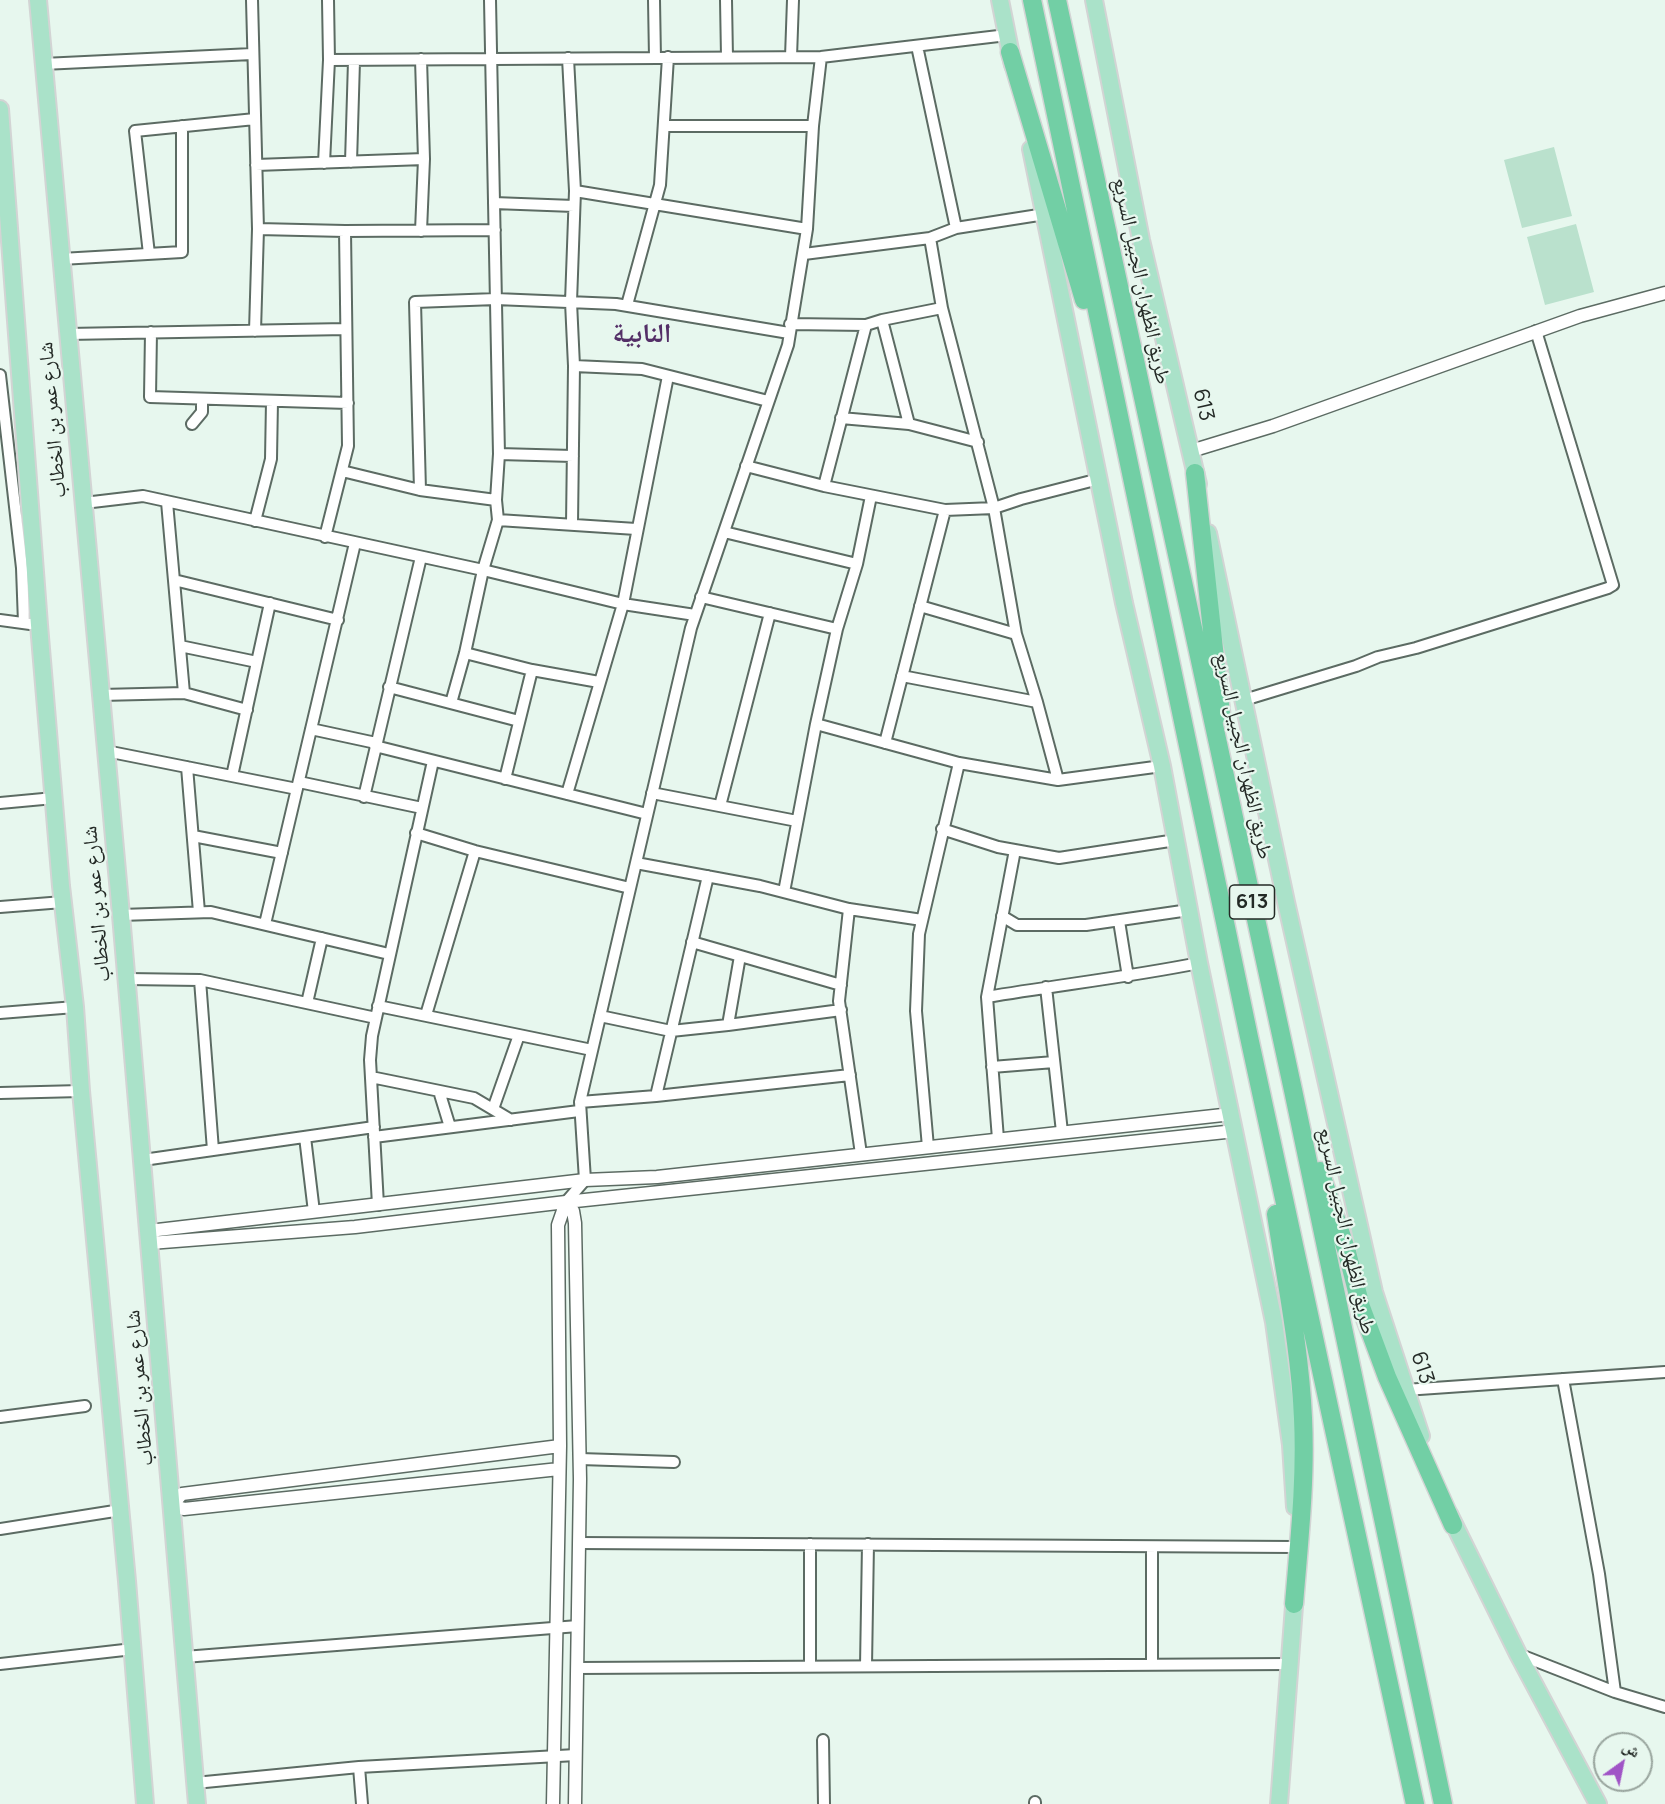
<!DOCTYPE html>
<html>
<head>
<meta charset="utf-8">
<style>
  body { margin:0 }
  #map { position:relative; width:1665px; height:1804px; overflow:hidden; background:#e7f7ee; font-family:Manrope,"Noto Naskh Arabic",sans-serif }
  canvas { display:block }
  .north { position:absolute; left:1593px; top:1732px; width:60px; height:60px; box-sizing:border-box; background:#e7f7ee; border:2px solid #99a59e; border-radius:50%; rotate:33deg; font-size:16px; font-weight:700; line-height:24px; text-align:center; color:#242a26 }
  .north::after { content:''; display:block; margin:auto; width:21px; height:27px; background:#a054c6; clip-path:polygon(50% 0,100% 100%,50% 72%,0 100%) }
</style>
</head>
<body>
<div id="map">
<canvas width="1665" height="1804"></canvas>
<div class="north">ش</div>
</div>
<script>
const ctx = document.querySelector('canvas').getContext('2d');
ctx.lineJoin = 'round';
function fill(path, color) {
  ctx.fillStyle = color;
  ctx.fill(path, 'evenodd');
}
function stroke(path, color, width, dash) {
  ctx.strokeStyle = color;
  ctx.lineWidth = width;
  ctx.lineCap = dash ? 'butt' : 'round';
  ctx.setLineDash(dash || []);
  ctx.stroke(path);
}
function label(font, color, halo, rows, align = 'center') {
  ctx.font = font + ' Manrope,"Noto Naskh Arabic",sans-serif';
  ctx.lineWidth = 4.5;
  ctx.setLineDash([]);
  ctx.textBaseline = 'middle';
  ctx.strokeStyle = halo;
  ctx.fillStyle = color;
  for (const [text, x, y, turn = 0] of rows) {
    ctx.save();
    ctx.translate(x, y);
    ctx.rotate((+turn || 0) * Math.PI / 180);
    ctx.textAlign = isNaN(turn) ? turn : align;
    if (halo) ctx.strokeText(text, 0, 0);
    ctx.fillText(text, 0, 0);
    ctx.restore();
  }
}
fill(new Path2D(`
  M 1554,147 L 1572,216 L 1522,228 L 1504,160 Z
  M 1576,224 L 1594,292 L 1545,305 L 1527,237 Z`), '#bae1cd');
const minor = new Path2D(`
  M 252,0 L 258,229 L 255,331
  M 654,0 L 655,58
  M 726,0 L 727,57
  M 917,46 L 956,228
  M 791,57 L 793,0
  M 568,58 L 575,191 L 571,302 L 574,366 L 572,524
  M 329,60 L 821,57 L 1007,35
  M 43,64 L 252,54
  M 664,126 L 813,126
  M 351,162 L 354,61
  M 324,163 L 329,60 L 328,0
  M 256,165 L 424,159
  M 575,191 L 807,229
  M 494,203 L 574,206
  M 258,229 L 345,231 L 495,230
  M 421,231 L 424,159 L 421,59
  M 930,238 L 942,308 L 994,508 L 1016,634 L 1037,702 L 1058,780
  M 149,254 L 135,131 L 255,119
  M 804,254 L 930,238 L 956,228 L 1045,214
  M 61,259 L 182,252 L 182,126
  M 627,305 L 660,185 L 668,57
  M 882,320 L 909,424
  M 790,324 L 866,325 L 882,320 L 942,308
  M 151,332 L 150,397 L 348,403
  M 68,334 L 346,329
  M 574,366 L 642,369 L 768,401
  M 0,375 L 22,568 L 24,623
  M 841,418 L 909,424 L 978,442
  M 192,424 L 202,412 L 202,399
  M 499,454 L 573,456
  M 746,466 L 824,486 L 945,510 L 994,508 L 1021,499 L 1099,479
  M 342,471 L 420,490 L 496,500
  M 824,486 L 866,325
  M 420,490 L 415,302 L 496,299 L 616,304 L 789,333
  M 167,502 L 184,693
  M 84,503 L 143,496 L 483,570 L 623,604 L 695,615
  M 498,520 L 636,529
  M 255,521 L 271,459 L 272,401
  M 724,532 L 857,564
  M 325,537 L 348,446 L 345,231
  M 174,580 L 338,620
  M 701,597 L 837,629
  M 920,606 L 1016,634
  M 0,620 L 30,624
  M 180,646 L 257,662
  M 465,653 L 532,670 L 599,682
  M 902,676 L 1037,702
  M 389,687 L 519,721
  M 101,695 L 184,693 L 247,710
  M 1244,700 L 1356,666 L 1378,657 L 1416,648 L 1608,588 L 1613,585 L 1536,331
  M 451,703 L 465,653 L 483,570 L 498,520 L 496,500 L 499,454 L 490,0
  M 816,724 L 959,763 L 1058,780 L 1162,766
  M 311,729 L 376,743
  M 885,743 L 945,510
  M 375,746 L 647,814
  M 106,751 L 297,789
  M 187,767 L 199,912
  M 232,776 L 270,603
  M 505,779 L 532,670
  M 299,782 L 422,808
  M 652,793 L 797,821
  M 567,794 L 623,604 L 668,376
  M 364,797 L 421,557
  M 0,803 L 54,798
  M 720,806 L 770,613
  M 942,829 L 998,847 L 1059,858 L 1176,840
  M 416,833 L 475,851 L 630,888
  M 193,836 L 282,853
  M 636,863 L 760,886 L 849,909 L 922,920
  M 784,892 L 816,724 L 837,629 L 857,564 L 871,496
  M 0,907 L 63,902
  M 849,909 L 839,1001 L 861,1154
  M 121,915 L 211,912 L 389,954
  M 1002,916 L 1017,925 L 1086,925 L 1189,910
  M 1119,921 L 1128,977
  M 265,924 L 355,543
  M 692,942 L 841,985
  M 127,979 L 200,980 L 376,1018
  M 200,980 L 213,1150
  M 1046,987 L 1062,1132
  M 987,997 C 1058,985 1129,977 1199,963
  M 307,1003 L 322,938
  M 378,1006 L 592,1050
  M 0,1013 L 75,1007
  M 426,1015 L 475,851
  M 600,1016 L 671,1031 L 728,1025 L 841,1010
  M 728,1025 L 740,956
  M 992,1067 L 1054,1062
  M 371,1077 L 474,1098 L 511,1120
  M 439,1091 L 450,1127
  M 0,1093 L 81,1091
  M 656,1096 L 708,876
  M 580,1102 L 656,1096 L 850,1075
  M 493,1109 L 519,1035
  M 305,1137 L 314,1212
  M 374,1137 L 579,1111
  M 998,1139 L 987,997 L 1015,850
  M 928,1147 L 916,1011 L 919,934 L 959,763
  M 143,1160 L 374,1127
  M 566,1202 L 585,1180 L 580,1102 L 691,628 L 788,345 L 807,229 L 813,126 L 821,57
  M 378,1205 L 370,1060 L 372,1036 L 433,761
  M 1563,1379 L 1599,1574 L 1615,1692
  M 1405,1390 L 1665,1372
  M 0,1417 L 85,1406
  M 580,1459 L 674,1462
  M 0,1529 L 121,1510
  M 579,1543 L 1295,1547
  M 810,1544 L 810,1666
  M 1152,1547 L 1152,1664
  M 1518,1654 L 1615,1692 L 1665,1707
  M 184,1657 L 578,1626
  M 0,1664 L 133,1649
  M 866,1666 L 868,1544
  M 577,1668 L 1289,1664
  M 823,1740 L 824,1804
  M 359,1767 L 362,1804
  M 195,1783 L 359,1767 L 576,1755
  M 1035,1802 L 1035,1804`);
const tertiary = new Path2D(`
  M 1191,451 L 1273,426 L 1580,316 L 1665,293
  M 149,1231 L 585,1180 L 657,1177 L 1232,1114
  M 150,1243 L 355,1227 L 566,1202 L 1235,1131
  M 559,1469 L 184,1509 L 172,1505 L 182,1494 L 560,1446
  M 553,1804 L 560,1446 L 558,1225 L 566,1202 L 573,1211 L 575,1223 L 580,1479 L 575,1804`);
const primary = new Path2D(`
  M 38,0 L 121,915 L 197,1804
  M 1000,0 L 1013,65
  M 1094,0 L 1141,240 L 1198,484
  M 0,109 L 39,625 L 61,886 L 75,1007 L 81,1091 L 127,1581 L 145,1804
  M 1031,149 L 1124,603 L 1162,766 L 1199,963 L 1274,1322 L 1291,1445 L 1295,1507
  M 1208,533 L 1286,902 L 1374,1292 L 1421,1436
  M 1449,1514 L 1518,1654 L 1598,1804
  M 1279,1804 L 1295,1593`);
const motorway = new Path2D(`
  M 1032,0 L 1249,1037 L 1415,1804
  M 1057,0 L 1293,1090 L 1443,1804
  M 1010,52 L 1084,300
  M 1195,473 L 1221,714
  M 1320,1171 L 1347,1252 L 1361,1307 L 1387,1377 L 1453,1525
  M 1276,1214 C 1286,1281 1300,1350 1303,1418 C 1306,1480 1299,1543 1294,1604`);
stroke(minor, '#5c6b63', 14);
stroke(tertiary, '#5c6b63', 15);
stroke(primary, '#d3d4d4', 20);
stroke(motorway, '#d3d4d4', 21);
stroke(minor, '#fff', 10);
stroke(tertiary, '#fff', 12);
stroke(primary, '#aae2c9', 16);
stroke(motorway, '#72cfa5', 18);
for (const [x, y, w] of [
  [1252,902,45]
]) {
  const box = new Path2D();
  box.roundRect(x - w / 2, y - 17, w, 34, 4.5);
  ctx.fillStyle = '#e7f7ee';
  ctx.fill(box);
  stroke(box, '#242a26', 1.5);
}
label('bold 20px', '#242a26', null, [
  ["613",1252,902]
]);
label('21px', '#242a26', '#e7f7ee', [
  ["طريق الظهران الجبيل السريع",1141,281,78],
  ["613",1203,405,77],
  ["شارع عمر بن الخطاب",53,420,-95],
  ["طريق الظهران الجبيل السريع",1243,756,78],
  ["شارع عمر بن الخطاب",97,904,-95],
  ["طريق الظهران الجبيل السريع",1346,1231,78],
  ["613",1422,1368,72],
  ["شارع عمر بن الخطاب",140,1388,-95]
]);
label('bold 27px', '#542f67', '#e7f7ee', [
  ["النابية",642,334]
]);
</script>
</body>
</html>
